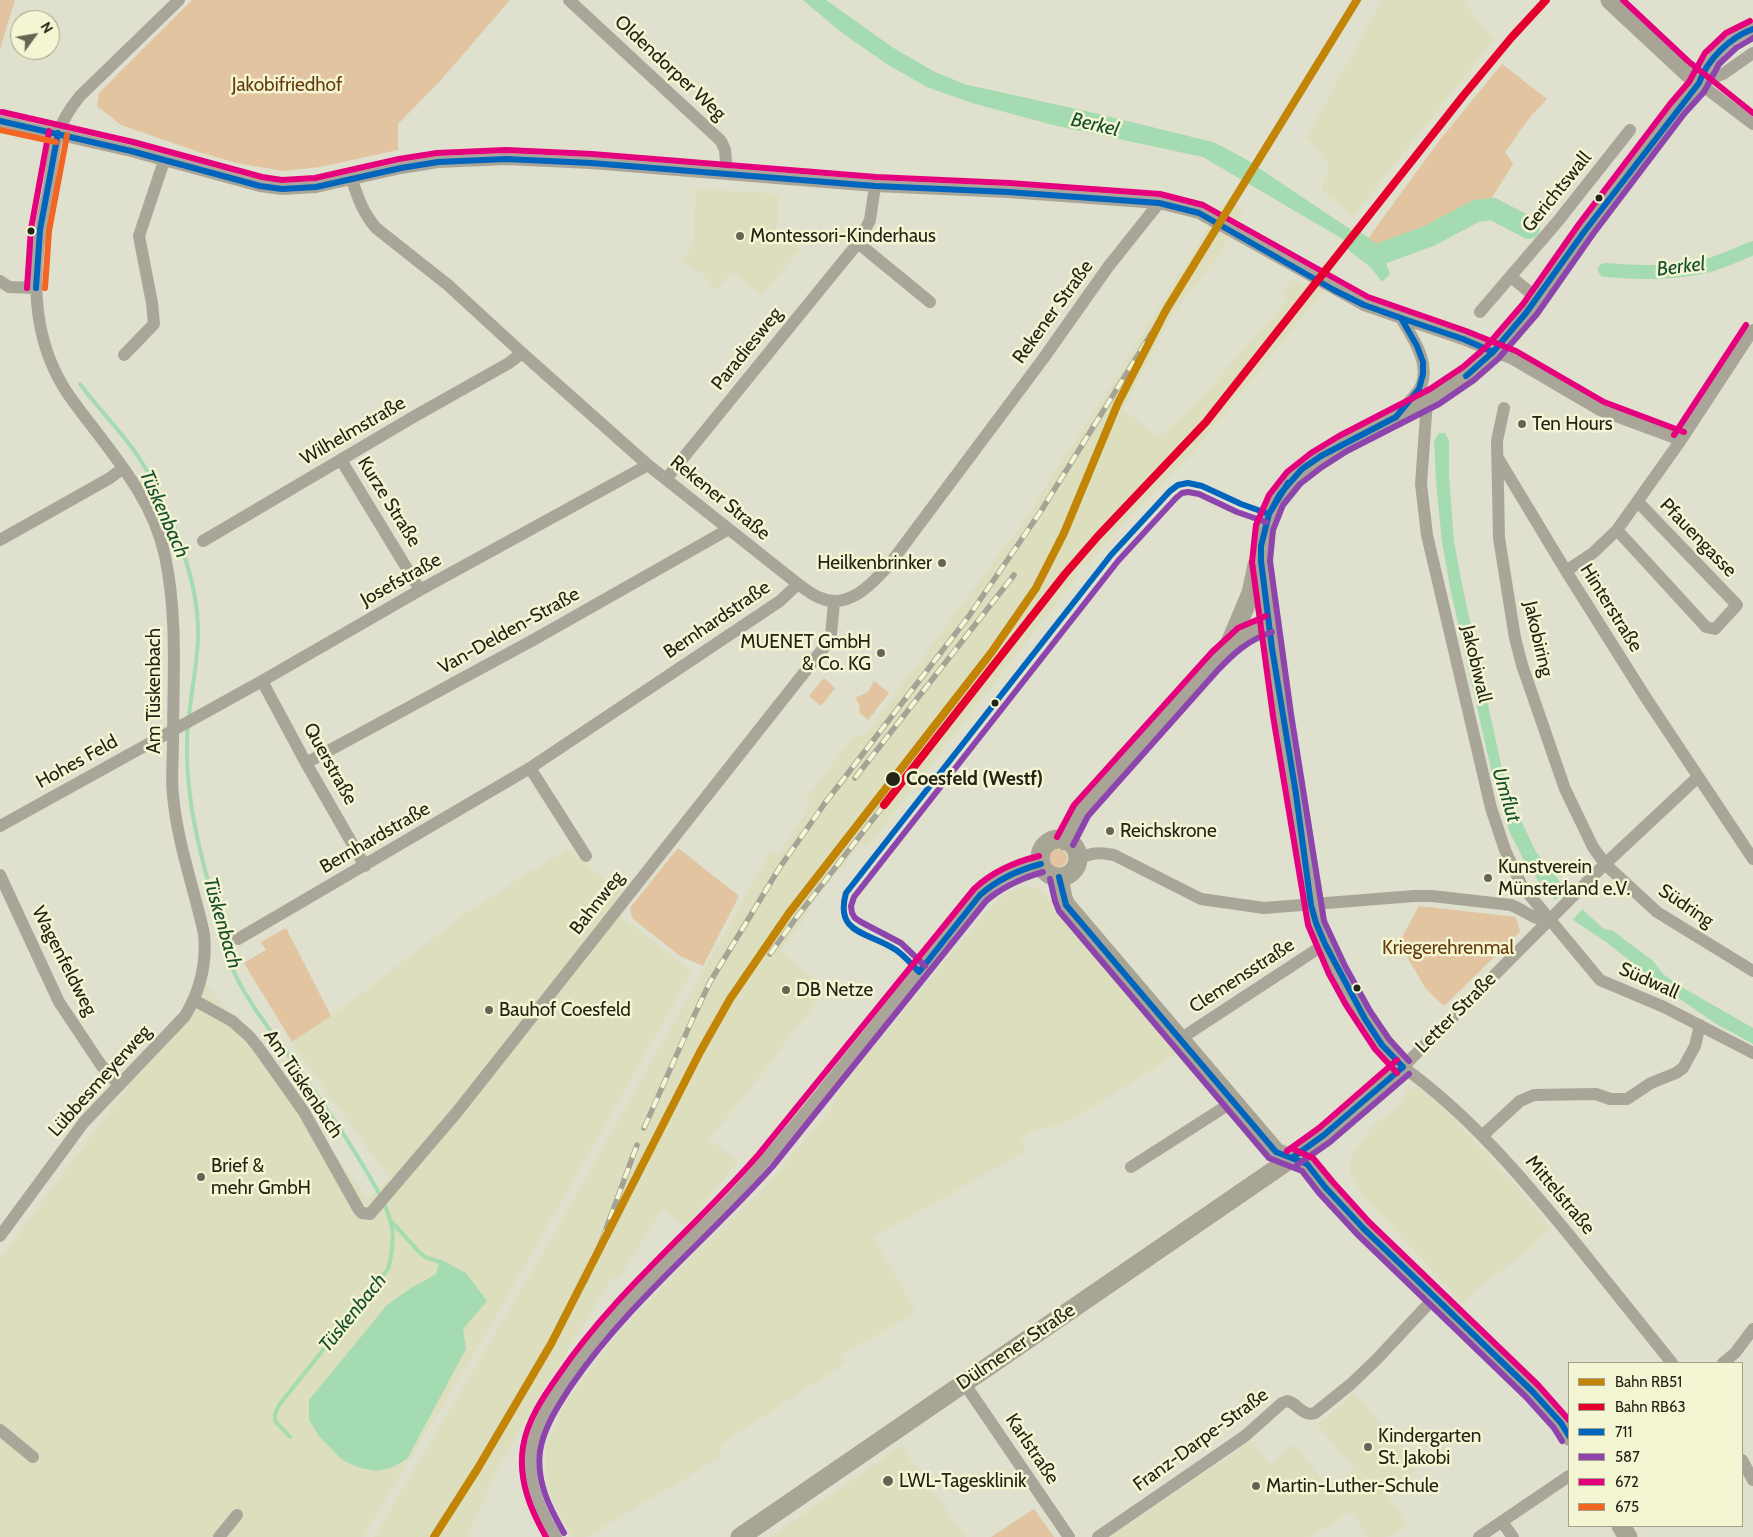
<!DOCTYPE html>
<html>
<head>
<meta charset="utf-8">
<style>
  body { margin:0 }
  #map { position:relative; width:1753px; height:1537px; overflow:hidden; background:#dfe0cd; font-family:Cabin,sans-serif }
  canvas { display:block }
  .legend { position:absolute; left:1568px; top:1362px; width:175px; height:165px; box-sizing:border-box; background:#f4f5d2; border:1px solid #a0a187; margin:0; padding:6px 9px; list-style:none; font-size:15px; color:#232316 }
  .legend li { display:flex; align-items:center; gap:10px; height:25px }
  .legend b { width:25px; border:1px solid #a0a187 }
  .north { position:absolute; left:10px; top:10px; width:50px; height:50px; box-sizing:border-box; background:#f4f5d2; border:1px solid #a0a187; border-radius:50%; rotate:58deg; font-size:14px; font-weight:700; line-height:20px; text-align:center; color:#232316 }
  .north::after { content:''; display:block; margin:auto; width:18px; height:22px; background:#656556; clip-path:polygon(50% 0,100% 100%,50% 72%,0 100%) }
</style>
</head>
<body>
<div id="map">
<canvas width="1753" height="1537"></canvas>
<ul class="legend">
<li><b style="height:6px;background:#c28506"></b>Bahn RB51</li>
<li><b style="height:6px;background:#e4002b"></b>Bahn RB63</li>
<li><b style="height:6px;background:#0065bd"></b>711</li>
<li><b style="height:6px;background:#8e44ad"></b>587</li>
<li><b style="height:6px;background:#e5007d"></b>672</li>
<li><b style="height:6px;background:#f26522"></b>675</li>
</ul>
<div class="north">N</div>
</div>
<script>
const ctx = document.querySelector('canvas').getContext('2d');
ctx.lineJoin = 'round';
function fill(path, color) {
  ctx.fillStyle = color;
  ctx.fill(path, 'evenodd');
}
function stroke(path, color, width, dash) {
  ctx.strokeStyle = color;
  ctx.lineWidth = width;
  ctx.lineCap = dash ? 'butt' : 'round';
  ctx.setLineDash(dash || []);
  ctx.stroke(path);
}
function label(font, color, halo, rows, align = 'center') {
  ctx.font = font + ' Cabin,sans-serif';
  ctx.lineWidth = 5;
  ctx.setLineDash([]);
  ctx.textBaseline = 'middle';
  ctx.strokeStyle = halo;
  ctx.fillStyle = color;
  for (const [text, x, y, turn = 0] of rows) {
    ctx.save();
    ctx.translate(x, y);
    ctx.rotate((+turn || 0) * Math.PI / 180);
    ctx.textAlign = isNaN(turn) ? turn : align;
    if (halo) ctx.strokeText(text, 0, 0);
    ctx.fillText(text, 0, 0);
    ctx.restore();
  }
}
fill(new Path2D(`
  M 1382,0 L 1462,0 L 1494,40 L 1353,216 L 1321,190 L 1330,167 L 1307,137 Z
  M 696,189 L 779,194 L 777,228 L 801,249 L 761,295 L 732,271 L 716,291 L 706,277 L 683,261 L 693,244 Z
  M 1228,201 L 1243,210 L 1214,263 L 1212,263 L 1171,316 L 1123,409 L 1158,438 L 1197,403 L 1287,300 L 1283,296 L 1284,290 L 1293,279 L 1305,287 L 1324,264 L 1338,275 L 1318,297 L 1193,452 L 1123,524 L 1087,566 L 1084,563 L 1077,571 L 1078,576 L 867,847 L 862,843 L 808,908 L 810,912 L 780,951 L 827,988 L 744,1097 L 708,1139 L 738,1161 L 686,1226 L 662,1210 L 618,1279 L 613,1277 L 534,1405 L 496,1472 L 467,1537 L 374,1537 L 543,1253 L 771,851 L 778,855 L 811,806 L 805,800 L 855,735 L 865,735 L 1017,531 L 1104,397 L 1222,205 Z
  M 567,849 L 631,900 L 620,915 L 692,972 L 487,1332 L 363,1537 L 0,1537 L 0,1259 L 205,982 L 368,1199 L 389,1178 L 291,1042 L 331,1016 L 382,978 L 467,912 Z
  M 1027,886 L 1041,890 L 1174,1044 L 1174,1055 L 1114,1094 L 1062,1124 L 1031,1131 L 1021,1142 L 1026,1151 L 874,1237 L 916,1313 L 841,1354 L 845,1363 L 720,1445 L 721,1457 L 587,1537 L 573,1537 L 553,1502 L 548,1486 L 545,1467 L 545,1451 L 549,1437 L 567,1401 L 596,1362 L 622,1329 L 700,1249 L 766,1186 L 828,1112 L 842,1088 L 865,1058 L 986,912 L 1010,891 Z
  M 1417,1087 L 1441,1106 L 1517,1187 L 1551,1228 L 1532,1247 L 1476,1290 L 1462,1303 L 1418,1254 L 1361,1195 L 1351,1174 L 1350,1163 L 1353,1154 L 1373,1126 L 1396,1108 L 1408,1090 Z
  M 1354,1393 L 1419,1469 L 1384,1491 L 1407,1525 L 1387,1537 L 1368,1537 L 1351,1511 L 1310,1537 L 1110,1537 L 1251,1441 L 1270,1465 L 1293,1445 L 1325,1482 L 1330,1489 L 1355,1469 L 1317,1425 Z
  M 901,1446 L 966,1537 L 769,1537 L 799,1517 Z`), '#dddebe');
fill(new Path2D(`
  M 0,0 L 15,0 L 0,49 Z
  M 192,0 L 510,0 L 440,81 L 398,124 L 398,150 L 320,167 L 284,171 L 236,163 L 199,152 L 121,125 L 97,106 L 99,93 Z
  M 1502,64 L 1547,99 L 1530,117 L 1505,152 L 1513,164 L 1488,204 L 1458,215 L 1426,231 L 1381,250 L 1367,240 L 1439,141 Z
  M 824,678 L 835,688 L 821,706 L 809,696 Z
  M 874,681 L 889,693 L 868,720 L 860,713 L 859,704 L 855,698 L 868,692 Z
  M 678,848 L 739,896 L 703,966 L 680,956 L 632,918 L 630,908 Z
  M1049 858a9 9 0 1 1 18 0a9 9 0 1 1-18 0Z
  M 1419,906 L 1516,917 L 1520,932 L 1444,1006 L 1426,989 L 1399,943 Z
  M 286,928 L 331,1016 L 292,1042 L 244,963 L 266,950 L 261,942 Z
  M 1034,1509 L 1054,1537 L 991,1537 Z`), '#e2c4a0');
fill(new Path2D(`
  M 803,0 L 826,0 L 892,47 L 933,71 L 964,84 L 1094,113 L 1213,142 L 1244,158 L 1381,250 L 1390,274 L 1382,282 L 1360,253 L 1341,238 L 1203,157 L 1053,125 L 972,103 L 927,87 L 888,65 L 841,32 Z
  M 1439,433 L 1445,433 L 1449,440 L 1449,475 L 1454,542 L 1463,589 L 1502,769 L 1522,823 L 1536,852 L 1583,910 L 1604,929 L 1613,931 L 1653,961 L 1663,974 L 1678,985 L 1753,1028 L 1753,1044 L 1715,1023 L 1671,993 L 1606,942 L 1573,920 L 1540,883 L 1526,864 L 1510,833 L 1493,778 L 1451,592 L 1442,542 L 1436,481 L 1434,441 Z
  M 440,1259 L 466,1273 L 487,1301 L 463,1329 L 466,1349 L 407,1459 L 393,1467 L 378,1471 L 360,1468 L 342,1460 L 319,1436 L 309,1420 L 309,1400 L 387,1305 L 408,1290 L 436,1274 Z`), '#a4dbb1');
fill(new Path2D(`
  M 1566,890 L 1584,908 L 1572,920 L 1554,901 Z`), '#dfe0cd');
stroke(new Path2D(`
  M 80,384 C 97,407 117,427 133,449 C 166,496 199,577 198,634 C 198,663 191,690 189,718
  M 188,725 C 181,806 210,885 230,963 C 244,997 267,1026 289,1056 C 314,1091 339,1125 361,1162 C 373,1183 387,1204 392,1227 C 394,1242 392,1255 388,1269 L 279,1405 L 275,1414 L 275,1421 L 290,1437
  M 391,1221 L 419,1252 L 425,1257 L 440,1262`), '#a4dbb1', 4);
stroke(new Path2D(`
  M 1605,270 C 1636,273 1672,273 1702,267 C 1720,263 1736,255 1753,248`), '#a4dbb1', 14);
stroke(new Path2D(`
  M 1357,243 L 1374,256 L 1429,236 L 1476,211 L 1493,209 L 1529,228`), '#a4dbb1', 22);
stroke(new Path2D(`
  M 569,0 L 721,141 L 725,150 L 727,173
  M 1699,83 C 1709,59 1728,37 1753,29
  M 1699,83 L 1753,124
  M 1699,83 L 1723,74 L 1753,53
  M 0,121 L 131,151 L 260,186 L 282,189 L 316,187 L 401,168 L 438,162 L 506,159 L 591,163 L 875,186 L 1008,192 L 1159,203 L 1199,213 L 1364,305 L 1463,339 L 1513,359 L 1600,410 L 1681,440
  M 352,180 C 358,198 363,213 376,228 L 448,285 L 522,353 L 648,465 L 798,584 C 805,589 811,594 818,597 C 848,611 871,585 889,565 L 1043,359 L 1108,267 L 1159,203
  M 858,243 L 930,302
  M 1511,277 L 1537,298
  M 0,281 L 9,287 L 36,288
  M 1480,312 L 1558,221 L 1630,130
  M 1401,318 C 1413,338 1433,366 1419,390 C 1414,397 1407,404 1401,411
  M 124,355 L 154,324 L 152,303 L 139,236 L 164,161
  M 1427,401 L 1421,484 L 1427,535 L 1491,808 L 1505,850 L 1522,886 L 1600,980 L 1664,1007 L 1753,1053
  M 1504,408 L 1497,441 L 1499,538 L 1515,638 L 1522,665 L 1565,789 L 1593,847 L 1605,864 L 1657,912 L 1753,971
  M 1498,458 L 1566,571 L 1646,698 L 1753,859
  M 341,460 L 420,590
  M 666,479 L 858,243 L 870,220 L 875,186
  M 1617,530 L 1706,627 L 1715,629 L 1737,605 L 1638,502
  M 0,540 L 110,478 L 123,468
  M 203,541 L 415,416 L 509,363 L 522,353
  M 1566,571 L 1593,553 L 1617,530 L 1681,440 L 1753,330
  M 262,681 L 306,763 L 365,866
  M 306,763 L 535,639 L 729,529
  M 530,768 L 586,856
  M 0,826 L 262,681 L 420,590 L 648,465
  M 1077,861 C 1090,852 1099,852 1114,855 L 1201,899 L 1264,908 L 1414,896 L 1432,896 L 1511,905 C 1525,910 1534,921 1550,920
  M 0,875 L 59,1002 L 101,1065 L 118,1084
  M 238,939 L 530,768 L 780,601 L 798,584
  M 194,1000 L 232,1021 L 249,1036 L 258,1047 L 304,1112 L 359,1210 L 362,1213 L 370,1214 L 457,1112 L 826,645 L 831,635 L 834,602
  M 1180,1039 L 1325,944
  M 1482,1136 L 1520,1101 L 1534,1095 L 1596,1094 L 1610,1099 L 1627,1099 L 1651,1083 L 1676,1073 L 1683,1068 L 1695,1046 L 1700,1025
  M 1131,1167 L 1234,1101
  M 0,1236 L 84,1122 L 185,1016 C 200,991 207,964 204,934 C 194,888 177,842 173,795 C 171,778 173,759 173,742 C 173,680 178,617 165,556 C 152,494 106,447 70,397 C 28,337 32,268 46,200 C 51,179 52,155 58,134 C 62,121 71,107 80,96 L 179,0
  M 1672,1363 C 1638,1321 1604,1278 1570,1236 C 1520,1175 1467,1113 1403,1067 L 1605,864 L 1698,777
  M 1723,1363 L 1735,1353 L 1753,1329
  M 964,1383 L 1069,1537
  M 0,1430 L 33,1457
  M 1742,1460 L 1753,1480
  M 1502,1522 L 1513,1537
  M 219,1537 L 237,1515
  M 556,1537 C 536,1505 522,1470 536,1433 C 543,1412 557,1392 570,1373 C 604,1325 647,1282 689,1240 C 706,1223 725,1206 741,1188 C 775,1151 806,1112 838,1072 C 885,1013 933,954 980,895 C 998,877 1017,870 1041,864
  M 1098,1537 L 1245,1436 L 1282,1403 L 1287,1401 C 1298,1403 1302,1417 1315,1413 L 1351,1384 L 1377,1359 L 1434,1298
  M 1479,1537 L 1569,1476`), '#aaa599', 12);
stroke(new Path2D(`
  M 1230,643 L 1251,593 L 1257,565
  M1040 858a19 19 0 1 1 38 0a19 19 0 1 1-38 0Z
  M 1065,841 L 1081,811 L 1211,665 C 1231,644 1240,632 1269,624
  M 1059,877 L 1063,898 L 1066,905 L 1276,1152 L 1307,1164 L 1325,1187 L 1363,1228 L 1434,1298 L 1532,1391 L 1561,1423 L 1569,1436
  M 1621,1526 L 1628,1537
  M 740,1537 L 1292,1158 L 1324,1135 L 1403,1067 C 1396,1059 1388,1052 1382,1044 C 1355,1008 1333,965 1316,923 L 1282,715 L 1261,561 L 1261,546 L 1269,514 L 1276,501 L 1287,484 L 1310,463 L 1348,441 L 1427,401 L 1466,376 L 1493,352 L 1526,313 L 1584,232 L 1679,107 L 1699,83 L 1610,0`), '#a8a496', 19);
const rail = new Path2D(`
  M 855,778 L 1014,575
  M 770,954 L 796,918 L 884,805
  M 644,1128 L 693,1018 L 710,982 L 780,867 L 825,803 L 969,616 L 1041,511 L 1166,310
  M 585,1281 L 602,1240 L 637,1145`);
stroke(rail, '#a4a396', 5.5);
stroke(rail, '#f4f5d2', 4, [11]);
stroke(new Path2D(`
  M 0,121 L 131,151 L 260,186 L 282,189 L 316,187 L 401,168 L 438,162 L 506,159 L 591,163 L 875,186 L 1008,192 L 1159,203 L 1199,213 L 1334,290 L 1364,305 L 1401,318 L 1417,346 L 1423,362 L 1423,374 L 1419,389 L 1396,417 L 1321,456 L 1302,469 L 1280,494 L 1269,514
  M 36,288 L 40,230 L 58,133
  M 1383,312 L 1463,339 L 1493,352
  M 1466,376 L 1493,352 L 1526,313 L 1584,232 L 1699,83 C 1707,60 1730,37 1753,29
  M 1288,483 L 1269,514 L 1261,546 L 1261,561 L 1272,648 L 1296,794 L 1311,905 L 1316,923 L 1325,944 L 1365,1019 L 1382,1045 L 1403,1067
  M 1059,877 L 1066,905 L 1276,1152 L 1307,1164 L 1325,1187 L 1363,1228 L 1532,1391 L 1561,1423 L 1569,1436
  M 919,972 C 912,965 905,956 896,950 C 870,932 834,935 846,893 L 1111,555 L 1170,491 L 1178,485 L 1188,483 L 1202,486 L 1241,504 L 1269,514
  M 919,972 L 980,895 C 998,879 1018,870 1041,864
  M 1292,1158 L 1324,1135 L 1403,1067`), '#0065bd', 6);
stroke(new Path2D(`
  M 1073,845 L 1088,816 L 1217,671 C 1234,653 1248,640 1272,632
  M 1050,879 L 1055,901 L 1059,911 L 1269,1158 L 1302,1171 L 1319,1193 L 1357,1234 L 1526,1397 L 1554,1428 L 1562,1441
  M 925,966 L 901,943 L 861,922 L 855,918 L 852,913 L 851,906 L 854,897 L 1118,561 L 1176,498 L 1182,493 L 1188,492 L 1199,494 L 1237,512 L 1266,522
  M 1409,1061 L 1389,1039 L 1370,1011 L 1345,966 L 1324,921 L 1291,714 L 1270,561 L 1273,530 L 1283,505 L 1300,484 L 1322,467 L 1347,451 L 1439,404 L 1474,380 L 1498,359 L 1537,314 L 1593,234 L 1684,114 L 1704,92 L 1719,64 L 1736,48 L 1753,38
  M 1297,1165 L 1330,1142 L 1409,1074
  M 564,1533 C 549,1507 536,1481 540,1451 C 544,1427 558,1406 571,1386 C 628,1303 707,1240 773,1166 L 986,901 C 1003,886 1022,878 1043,872`), '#8e44ad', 6);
stroke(new Path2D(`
  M 1623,0 L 1688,61 L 1753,113
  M 2,112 L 133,142 L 262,177 L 282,180 L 315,178 L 399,159 L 437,153 L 506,150 L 592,154 L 876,177 L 1009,183 L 1160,194 L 1203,205 L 1368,297 L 1466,331 L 1516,351 L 1604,402 L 1684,432
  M 27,288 L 31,229 L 49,131
  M 1674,435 L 1746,325
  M 1057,837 L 1074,805 L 1212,652 L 1238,628 L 1266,616
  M 1397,1073 L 1375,1049 L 1346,1005 L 1329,974 L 1308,925 L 1273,716 L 1252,562 L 1256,525 L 1269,495 L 1287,472 L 1311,453 L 1339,436 L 1430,389 L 1463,367 L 1486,347 L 1523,304 L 1579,224 L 1670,104 L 1689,82 L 1705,53 L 1726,33 L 1750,21
  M 1295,1150 L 1313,1158 L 1332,1181 L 1369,1222 L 1538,1385 L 1569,1420
  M 1287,1151 L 1319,1128 L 1397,1060
  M 546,1537 C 530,1509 518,1479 523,1447 C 527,1421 543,1397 558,1376 C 614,1293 694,1229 759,1154 L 974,889 C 993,871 1014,862 1039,856`), '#e5007d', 6);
stroke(new Path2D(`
  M 0,130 L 56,142
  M 45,288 L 49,231 L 67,135`), '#f26522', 6);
stroke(new Path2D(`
  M 434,1537 L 478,1468 L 551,1344 L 700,1052 L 730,999 L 789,913 L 991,653 L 1036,588 L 1064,533 L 1118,403 L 1166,310 L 1357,0`), '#c28506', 8);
stroke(new Path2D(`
  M 884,805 L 1065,574 L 1098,536 L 1206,422 L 1463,96 L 1511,38 L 1546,0`), '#e4002b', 8);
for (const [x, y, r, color] of [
  [1599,198,4.5,"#232316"],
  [31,231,4.5,"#232316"],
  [740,236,5,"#656556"],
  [1522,424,5,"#656556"],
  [942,563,5,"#656556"],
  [881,653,5,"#656556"],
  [995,703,4.5,"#232316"],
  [893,779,8,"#232316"],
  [1110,831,5,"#656556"],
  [1488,878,5,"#656556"],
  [1357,988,4.5,"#232316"],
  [786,990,5,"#656556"],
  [489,1010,5,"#656556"],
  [201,1177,5,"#656556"],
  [1368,1447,5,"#656556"],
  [888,1481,6,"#656556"],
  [1256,1486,5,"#656556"]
]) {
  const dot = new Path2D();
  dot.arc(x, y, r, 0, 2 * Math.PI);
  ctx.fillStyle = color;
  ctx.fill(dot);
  stroke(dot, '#f4f5d2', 2);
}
label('19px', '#232316', '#f4f5d2', [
  ["Oldendorper Weg",670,68,43],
  ["Gerichtswall",1557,192,-51],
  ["Rekener Straße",1053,312,-54],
  ["Paradiesweg",747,349,-51],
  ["Wilhelmstraße",353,431,-30],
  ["Rekener Straße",720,498,39],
  ["Kurze Straße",389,502,58],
  ["Pfauengasse",1698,538,46],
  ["Josefstraße",401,580,-29],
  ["Hinterstraße",1611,608,58],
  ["Bernhardstraße",717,620,-34],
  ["Van-Delden-Straße",509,631,-29],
  ["Jakobiring",1538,639,77],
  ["Jakobiwall",1476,664,77],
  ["Am Tüskenbach",154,691,-90],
  ["Hohes Feld",77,762,-29],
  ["Querstraße",330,764,61],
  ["Bernhardstraße",375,838,-30],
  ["Bahnweg",597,903,-52],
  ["Südring",1686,906,34],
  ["Wagenfeldweg",64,961,63],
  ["Clemensstraße",1242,976,-33],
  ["Südwall",1649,981,24],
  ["Letter Straße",1456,1013,-45],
  ["Lübbesmeyerweg",100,1081,-48],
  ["Am Tüskenbach",303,1084,56],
  ["Mittelstraße",1560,1195,50],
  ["Dülmener Straße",1016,1347,-34],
  ["Franz-Darpe-Straße",1201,1440,-36],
  ["Karlstraße",1032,1449,56]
]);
label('19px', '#653b0c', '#f4f5d2', [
  ["Jakobifriedhof",287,85],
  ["Kriegerehrenmal",1448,948]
]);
label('19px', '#232316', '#f4f5d2', [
  ["Montessori-Kinderhaus",750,236],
  ["Ten Hours",1532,424],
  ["Heilkenbrinker",932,563,"right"],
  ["MUENET GmbH",871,642,"right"],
  ["& Co. KG",871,664,"right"],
  ["Reichskrone",1120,831],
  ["Kunstverein",1498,867],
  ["Münsterland e.V.",1498,889],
  ["DB Netze",796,990],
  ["Bauhof Coesfeld",499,1010],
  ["Brief &",211,1166],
  ["mehr GmbH",211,1188],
  ["Kindergarten",1378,1436],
  ["St. Jakobi",1378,1458],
  ["LWL-Tagesklinik",899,1481],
  ["Martin-Luther-Schule",1266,1486]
], 'left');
label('bold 19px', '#232316', '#f4f5d2', [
  ["Coesfeld (Westf)",906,779]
], 'left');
label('italic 20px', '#154f2e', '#f4f5d2', [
  ["Berkel",1095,125,13],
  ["Berkel",1681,267,-7],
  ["Tüskenbach",164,514,66],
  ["Umflut",1506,795,73],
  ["Tüskenbach",222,923,74],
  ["Tüskenbach",353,1313,-51]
]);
</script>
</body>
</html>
